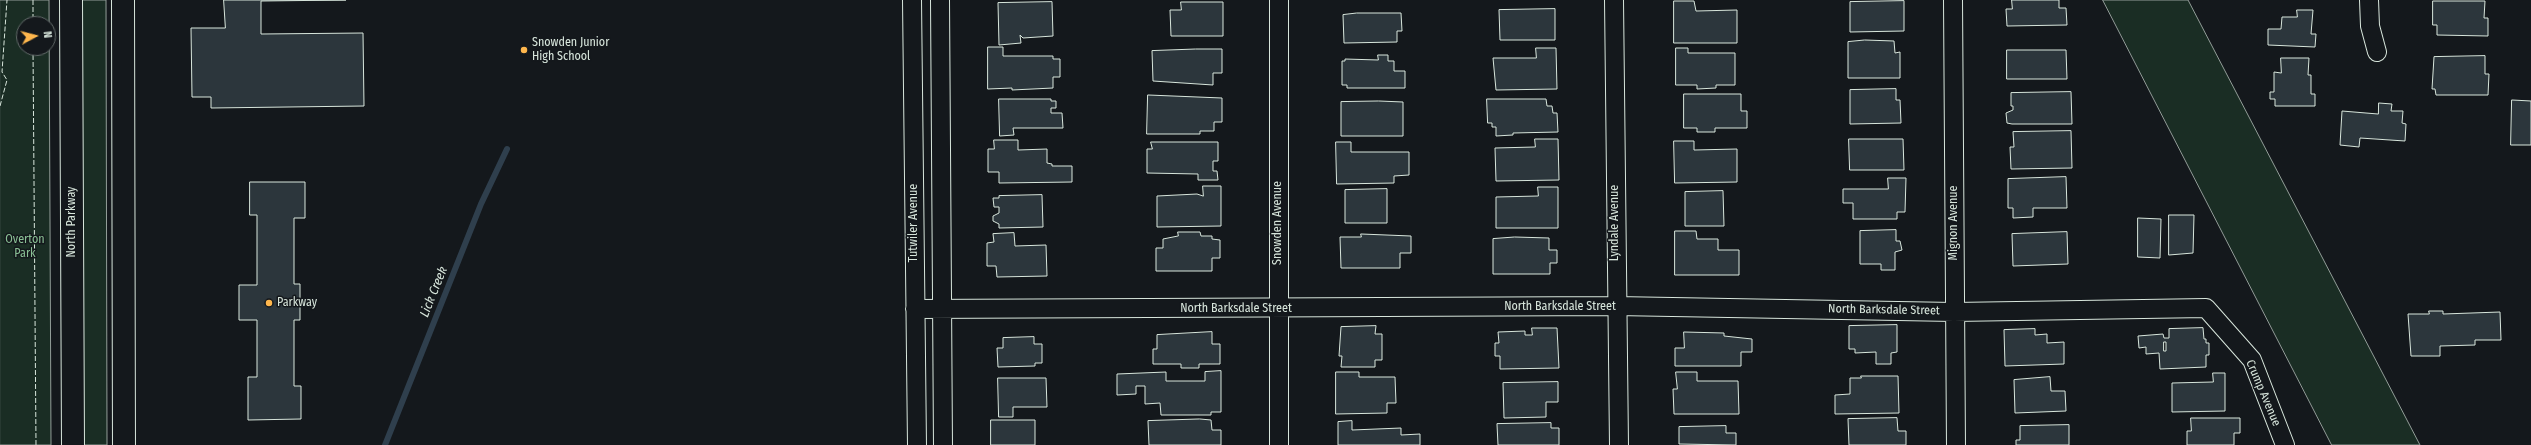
<!DOCTYPE html>
<html>
<head>
<meta charset="utf-8">
<style>
  body { margin:0 }
  #map { position:relative; width:2531px; height:445px; overflow:hidden; background:#14181c; font-family:"Fira Sans Condensed",sans-serif }
  canvas { display:block }
  .north { position:absolute; left:16px; top:16px; width:40px; height:40px; box-sizing:border-box; background:#14181c; border:1px solid #626a69; border-radius:50%; rotate:83deg; font-size:11px; font-weight:700; line-height:16px; text-align:center; color:#d8e6dc }
  .north::after { content:''; display:block; margin:auto; width:14px; height:18px; background:#ffb74d; clip-path:polygon(50% 0,100% 100%,50% 72%,0 100%) }
</style>
</head>
<body>
<div id="map">
<canvas width="2531" height="445"></canvas>
<div class="north">N</div>
</div>
<script>
const ctx = document.querySelector('canvas').getContext('2d');
ctx.lineJoin = 'round';
function fill(path, color) {
  ctx.fillStyle = color;
  ctx.fill(path, 'evenodd');
}
function stroke(path, color, width, dash) {
  ctx.strokeStyle = color;
  ctx.lineWidth = width;
  ctx.lineCap = dash ? 'butt' : 'round';
  ctx.setLineDash(dash || []);
  ctx.stroke(path);
}
function label(font, color, halo, rows, align = 'center') {
  ctx.font = font + ' "Fira Sans Condensed",sans-serif';
  ctx.lineWidth = 3;
  ctx.setLineDash([]);
  ctx.textBaseline = 'middle';
  ctx.strokeStyle = halo;
  ctx.fillStyle = color;
  for (const [text, x, y, turn = 0] of rows) {
    ctx.save();
    ctx.translate(x, y);
    ctx.rotate((+turn || 0) * Math.PI / 180);
    ctx.textAlign = isNaN(turn) ? turn : align;
    if (halo) ctx.strokeText(text, 0, 0);
    ctx.fillText(text, 0, 0);
    ctx.restore();
  }
}
const green = new Path2D(`
  M 0,0 L 49,0 L 51,445 L 0,445 ZM 24,24 L 48,24 L 48,48 L 24,48 Z
  M 81,0 L 106,0 L 107,445 L 84,445 Z
  M 2103,0 L 2188,0 L 2420,445 L 2332,445 Z`);
fill(green, '#1a2d24');
stroke(green, '#939e99', 1);
stroke(new Path2D(`
  M 385,445 L 481,204 L 507,149`), '#2f3f4d', 6);
const building = new Path2D(`
  M 224,0 L 346,0 L 261,1 L 261,34 L 363,33 L 364,106 L 211,108 L 211,97 L 192,97 L 191,28 L 225,28 Z
  M 2012,0 L 2059,0 L 2059,8 L 2066,8 L 2067,25 L 2007,26 L 2006,9 L 2012,9 Z
  M 1674,1 L 1694,1 L 1696,11 L 1737,10 L 1737,43 L 1674,43 Z
  M 1904,1 L 1904,31 L 1850,32 L 1850,2 Z
  M 2433,1 L 2485,1 L 2484,18 L 2488,18 L 2488,36 L 2437,35 L 2437,25 L 2433,25 Z
  M 1052,2 L 1053,36 L 1023,38 L 1020,35 L 1021,43 L 999,45 L 998,3 Z
  M 1181,2 L 1223,2 L 1223,36 L 1171,36 L 1170,10 L 1181,10 Z
  M 1555,9 L 1555,40 L 1500,40 L 1499,10 Z
  M 2297,10 L 2313,10 L 2311,34 L 2316,34 L 2315,47 L 2268,45 L 2268,29 L 2281,29 L 2282,17 L 2297,17 Z
  M 1357,13 L 1401,13 L 1402,31 L 1397,31 L 1397,42 L 1344,43 L 1343,15 Z
  M 1865,40 L 1894,41 L 1895,53 L 1900,52 L 1900,78 L 1848,78 L 1848,42 Z
  M 988,47 L 1003,47 L 1003,56 L 1053,56 L 1053,59 L 1060,59 L 1060,77 L 1053,77 L 1053,88 L 1012,90 L 1012,88 L 988,89 Z
  M 1536,48 L 1556,48 L 1557,89 L 1496,90 L 1493,58 L 1536,58 Z
  M 1676,48 L 1688,48 L 1688,53 L 1735,53 L 1735,85 L 1716,85 L 1716,88 L 1697,89 L 1697,85 L 1676,85 Z
  M 1196,49 L 1222,49 L 1222,73 L 1213,73 L 1213,85 L 1153,81 L 1152,51 Z
  M 2007,50 L 2066,50 L 2067,79 L 2007,79 Z
  M 1378,55 L 1388,55 L 1388,61 L 1394,61 L 1394,71 L 1405,71 L 1405,88 L 1347,88 L 1347,85 L 1342,85 L 1342,61 L 1345,61 L 1345,59 L 1378,60 Z
  M 2485,56 L 2485,74 L 2489,74 L 2488,95 L 2436,95 L 2435,89 L 2432,89 L 2434,57 Z
  M 2281,58 L 2309,58 L 2308,75 L 2311,75 L 2311,94 L 2315,94 L 2315,106 L 2275,106 L 2275,99 L 2270,99 L 2270,92 L 2274,92 L 2274,72 L 2281,73 Z
  M 1896,89 L 1896,100 L 1900,100 L 1901,123 L 1850,124 L 1850,90 Z
  M 2071,92 L 2072,124 L 2012,124 L 2007,123 L 2006,113 L 2013,110 L 2013,106 L 2011,106 L 2011,93 Z
  M 1684,94 L 1741,94 L 1741,111 L 1747,111 L 1747,128 L 1715,128 L 1715,132 L 1697,132 L 1697,128 L 1684,128 Z
  M 1148,95 L 1222,98 L 1222,122 L 1214,122 L 1214,131 L 1200,131 L 1200,134 L 1147,134 Z
  M 999,99 L 1051,99 L 1051,101 L 1056,101 L 1056,108 L 1051,108 L 1051,113 L 1062,113 L 1063,128 L 1013,128 L 1014,135 L 1000,136 Z
  M 1487,99 L 1546,99 L 1547,106 L 1552,106 L 1553,113 L 1557,113 L 1558,132 L 1513,133 L 1513,135 L 1496,136 L 1496,127 L 1492,127 L 1492,123 L 1488,123 Z
  M 2512,100 L 2531,101 L 2531,145 L 2511,145 Z
  M 1379,101 L 1403,102 L 1403,136 L 1341,136 L 1341,102 Z
  M 2379,103 L 2392,104 L 2391,111 L 2403,111 L 2402,123 L 2406,124 L 2405,141 L 2360,138 L 2359,147 L 2340,145 L 2342,111 L 2378,114 Z
  M 2071,131 L 2072,168 L 2011,169 L 2010,147 L 2014,147 L 2013,132 Z
  M 1535,139 L 1558,139 L 1559,180 L 1496,181 L 1495,148 L 1535,147 Z
  M 1849,139 L 1903,139 L 1904,170 L 1850,170 Z
  M 994,140 L 1018,140 L 1018,150 L 1047,149 L 1047,163 L 1052,164 L 1052,166 L 1072,166 L 1072,182 L 999,183 L 999,172 L 988,172 L 988,149 L 994,149 Z
  M 1674,141 L 1694,141 L 1694,150 L 1737,149 L 1737,182 L 1675,183 Z
  M 1151,142 L 1218,142 L 1218,161 L 1213,161 L 1213,171 L 1217,171 L 1218,180 L 1198,180 L 1198,174 L 1147,173 L 1147,149 L 1152,149 Z
  M 1336,142 L 1351,142 L 1351,152 L 1409,152 L 1409,175 L 1394,176 L 1394,183 L 1337,184 Z
  M 2066,177 L 2067,208 L 2033,208 L 2033,217 L 2013,218 L 2013,208 L 2008,208 L 2008,179 Z
  M 1888,178 L 1906,178 L 1905,212 L 1897,212 L 1897,219 L 1853,219 L 1853,203 L 1843,203 L 1843,189 L 1888,189 Z
  M 250,182 L 305,182 L 305,218 L 294,218 L 294,284 L 300,284 L 300,320 L 294,320 L 294,386 L 301,386 L 301,419 L 248,420 L 248,377 L 257,377 L 257,320 L 239,320 L 239,285 L 257,285 L 257,215 L 250,215 Z
  M 1203,186 L 1221,186 L 1221,226 L 1157,227 L 1157,196 L 1197,194 L 1203,196 Z
  M 1538,187 L 1558,187 L 1558,228 L 1496,228 L 1496,197 L 1538,196 Z
  M 1387,189 L 1387,223 L 1345,223 L 1345,190 Z
  M 1723,191 L 1724,226 L 1685,226 L 1685,192 Z
  M 1042,195 L 1043,227 L 999,228 L 999,224 L 993,221 L 993,216 L 999,213 L 999,207 L 994,207 L 993,198 L 999,198 L 999,196 Z
  M 2169,215 L 2194,215 L 2193,253 L 2169,255 Z
  M 2138,218 L 2161,219 L 2160,258 L 2138,257 Z
  M 1896,230 L 1896,241 L 1900,241 L 1902,250 L 1895,252 L 1895,270 L 1881,270 L 1881,264 L 1860,264 L 1860,231 Z
  M 1675,231 L 1696,231 L 1697,239 L 1718,239 L 1718,250 L 1739,250 L 1739,275 L 1675,275 Z
  M 1178,232 L 1200,232 L 1201,236 L 1212,236 L 1212,239 L 1220,240 L 1220,258 L 1212,258 L 1212,271 L 1156,271 L 1156,248 L 1163,248 L 1163,239 L 1178,236 Z
  M 2067,232 L 2068,264 L 2013,266 L 2012,234 Z
  M 1014,233 L 1015,246 L 1046,245 L 1047,276 L 997,277 L 996,266 L 987,266 L 987,243 L 994,242 L 993,234 Z
  M 1361,234 L 1411,236 L 1411,253 L 1400,253 L 1400,268 L 1341,268 L 1340,237 L 1361,237 Z
  M 1515,237 L 1549,238 L 1549,250 L 1557,250 L 1557,263 L 1550,263 L 1550,274 L 1493,274 L 1493,239 Z
  M 2429,311 L 2443,311 L 2443,314 L 2500,312 L 2501,340 L 2475,340 L 2475,345 L 2440,346 L 2440,356 L 2411,356 L 2408,314 L 2429,314 Z
  M 1897,325 L 1897,352 L 1891,353 L 1891,364 L 1876,364 L 1876,352 L 1855,353 L 1855,349 L 1849,349 L 1849,326 Z
  M 1376,326 L 1375,334 L 1382,334 L 1382,360 L 1375,360 L 1375,367 L 1341,367 L 1342,356 L 1339,356 L 1341,327 Z
  M 1532,328 L 1557,328 L 1559,368 L 1500,369 L 1500,356 L 1495,356 L 1495,343 L 1499,343 L 1498,332 L 1525,331 L 1525,335 L 1532,335 Z
  M 2203,328 L 2204,339 L 2206,339 L 2206,343 L 2209,343 L 2209,355 L 2206,355 L 2206,367 L 2160,369 L 2159,353 L 2146,354 L 2146,347 L 2139,348 L 2138,336 L 2163,334 L 2164,338 L 2169,338 L 2169,329 ZM 2164,342 L 2166,342 L 2166,351 L 2164,351 Z
  M 2035,329 L 2035,335 L 2047,334 L 2047,343 L 2064,342 L 2064,364 L 2005,366 L 2004,330 Z
  M 1212,332 L 1212,344 L 1220,344 L 1220,364 L 1199,364 L 1199,368 L 1181,368 L 1181,364 L 1153,364 L 1153,349 L 1157,349 L 1157,335 Z
  M 1684,332 L 1724,333 L 1724,336 L 1752,339 L 1752,352 L 1741,352 L 1741,366 L 1675,366 L 1675,348 L 1684,348 Z
  M 1034,337 L 1034,344 L 1042,344 L 1042,363 L 1035,363 L 1035,366 L 998,367 L 997,348 L 1003,348 L 1003,338 Z
  M 1221,371 L 1221,412 L 1211,412 L 1211,415 L 1161,415 L 1160,403 L 1145,404 L 1145,386 L 1136,386 L 1136,394 L 1117,395 L 1117,374 L 1166,372 L 1166,381 L 1205,381 L 1205,372 Z
  M 1336,372 L 1359,372 L 1359,377 L 1395,377 L 1396,403 L 1387,403 L 1387,413 L 1336,414 Z
  M 1676,372 L 1697,372 L 1697,381 L 1738,381 L 1739,414 L 1674,414 L 1673,389 L 1677,389 Z
  M 2213,373 L 2225,373 L 2225,411 L 2172,412 L 2172,383 L 2213,382 Z
  M 1861,376 L 1898,376 L 1899,413 L 1835,414 L 1835,395 L 1850,394 L 1850,378 L 1861,378 Z
  M 2050,377 L 2051,391 L 2065,391 L 2066,411 L 2015,413 L 2014,380 Z
  M 998,378 L 1046,378 L 1047,407 L 1013,407 L 1013,417 L 999,417 Z
  M 1558,382 L 1558,402 L 1546,402 L 1546,417 L 1504,418 L 1503,383 Z
  M 1897,418 L 1898,431 L 1906,431 L 1906,445 L 1849,445 L 1848,419 Z
  M 2191,418 L 2240,418 L 2240,433 L 2234,433 L 2234,445 L 2187,445 L 2187,431 L 2191,431 Z
  M 1200,419 L 1211,420 L 1212,430 L 1221,430 L 1221,445 L 1149,445 L 1148,421 Z
  M 991,420 L 1035,420 L 1035,445 L 991,445 Z
  M 1352,421 L 1352,430 L 1401,428 L 1401,435 L 1420,434 L 1420,445 L 1338,445 L 1338,422 Z
  M 1551,423 L 1551,428 L 1559,428 L 1559,445 L 1498,445 L 1497,424 Z
  M 2069,425 L 2069,445 L 2016,445 L 2016,440 L 2020,440 L 2020,426 Z
  M 1726,426 L 1726,433 L 1736,433 L 1736,445 L 1679,444 L 1679,427 Z`);
fill(building, '#2c363c');
stroke(building, '#d8e6dc', 1);
const street = new Path2D(`
  M 912,0 L 917,445
  M 940,0 L 943,445
  M 1279,0 L 1279,445
  M 1614,0 L 1619,445
  M 1953,0 L 1956,445
  M 2369,0 L 2370,26 L 2377,52
  M 915,309 L 1616,306 L 1954,312 L 2206,308 L 2252,360 L 2285,445`);
const primary = new Path2D(`
  M 71,0 L 73,445
  M 123,0 L 124,445`);
stroke(street, '#d8e6dc', 20);
stroke(primary, '#d8e6dc', 24);
stroke(street, '#14181c', 18);
stroke(primary, '#14181c', 22);
stroke(new Path2D(`
  M 33,0 L 33,24
  M 33,48 L 36,445
  M 0,106 L 7,80 L 2,72 L 7,0`), '#d8e6dc', 1, [5, 2]);
for (const [x, y, r, color] of [
  [524,50,4,"#ffb74d"],
  [269,303,4,"#ffb74d"]
]) {
  const dot = new Path2D();
  dot.arc(x, y, r, 0, 2 * Math.PI);
  ctx.fillStyle = color;
  ctx.fill(dot);
  stroke(dot, '#14181c', 1.5);
}
label('12px', '#d8e6dc', '#14181c', [
  ["Snowden Junior",532,43],
  ["High School",532,57],
  ["Parkway",277,303]
], 'left');
label('12px', '#d8e6dc', '#14181c', [
  ["North Parkway",72,222,-90],
  ["Tutwiler Avenue",914,223,-90],
  ["Snowden Avenue",1278,223,-90],
  ["Lyndale Avenue",1615,223,-90],
  ["Mignon Avenue",1954,223,-90],
  ["North Barksdale Street",1560,307],
  ["North Barksdale Street",1236,309],
  ["North Barksdale Street",1884,310,1],
  ["Crump Avenue",2263,393,67]
]);
label('12px', '#8ac095', '#14181c', [
  ["Overton",25,240],
  ["Park",25,254]
]);
label('italic 13px', '#d8e6dc', '#14181c', [
  ["Lick Creek",434,292,-68]
]);
</script>
</body>
</html>
